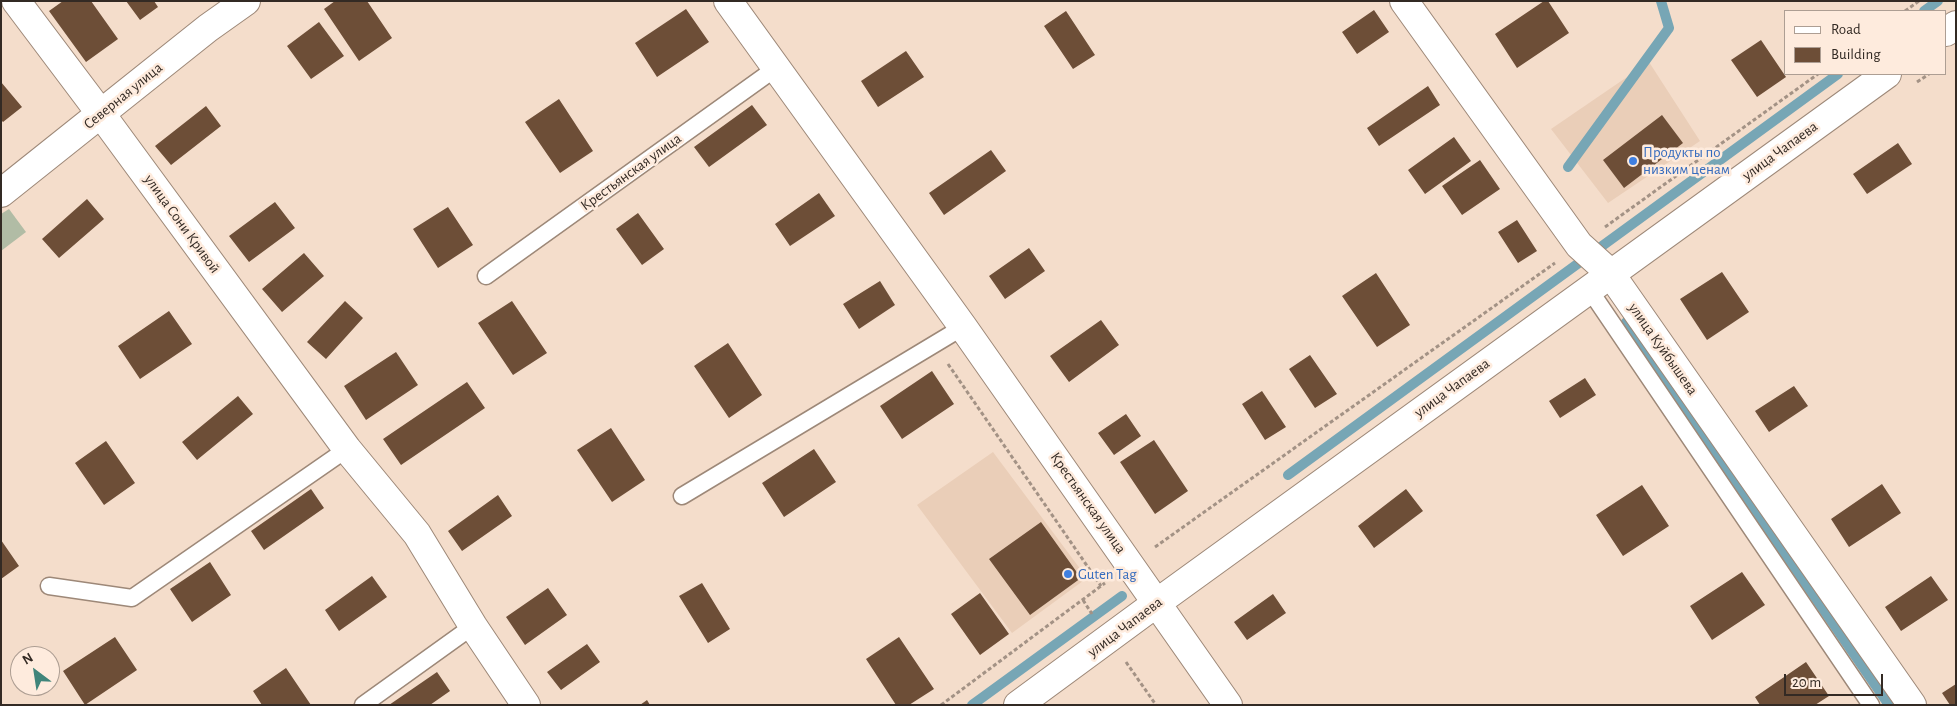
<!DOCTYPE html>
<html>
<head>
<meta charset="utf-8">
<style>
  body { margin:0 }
  #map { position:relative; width:1957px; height:706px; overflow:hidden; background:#f4ddcb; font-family:"Alegreya Sans",sans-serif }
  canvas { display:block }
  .frame { position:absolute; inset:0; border:2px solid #332a24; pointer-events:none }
  .legend { position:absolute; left:1784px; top:10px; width:162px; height:65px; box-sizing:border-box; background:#feebdd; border:1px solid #ad9e93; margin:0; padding:6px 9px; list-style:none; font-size:15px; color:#332a24 }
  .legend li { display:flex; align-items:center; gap:10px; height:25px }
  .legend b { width:25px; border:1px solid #ad9e93 }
  .north { position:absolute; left:10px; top:646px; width:50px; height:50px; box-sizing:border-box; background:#feebdd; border:1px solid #ad9e93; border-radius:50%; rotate:329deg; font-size:14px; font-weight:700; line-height:20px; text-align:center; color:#332a24 }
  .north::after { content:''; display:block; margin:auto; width:18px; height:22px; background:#40857a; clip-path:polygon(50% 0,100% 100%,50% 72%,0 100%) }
  .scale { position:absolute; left:1784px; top:674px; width:99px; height:22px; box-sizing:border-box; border:2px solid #332a24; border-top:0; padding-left:6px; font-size:15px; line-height:18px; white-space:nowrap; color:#332a24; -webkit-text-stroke:4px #feebdd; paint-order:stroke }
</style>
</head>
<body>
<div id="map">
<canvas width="1957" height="706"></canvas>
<div class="frame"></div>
<ul class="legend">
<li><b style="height:6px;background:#fff"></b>Road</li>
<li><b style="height:14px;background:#6d4e37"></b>Building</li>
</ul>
<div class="north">N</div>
<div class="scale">20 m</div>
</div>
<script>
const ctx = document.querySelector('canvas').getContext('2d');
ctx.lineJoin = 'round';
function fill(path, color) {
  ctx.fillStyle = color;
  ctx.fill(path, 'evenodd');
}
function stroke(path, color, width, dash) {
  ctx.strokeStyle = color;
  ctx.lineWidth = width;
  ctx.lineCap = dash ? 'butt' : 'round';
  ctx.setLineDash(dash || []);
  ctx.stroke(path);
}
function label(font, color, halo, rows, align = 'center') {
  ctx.font = font + ' "Alegreya Sans",sans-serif';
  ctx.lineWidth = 5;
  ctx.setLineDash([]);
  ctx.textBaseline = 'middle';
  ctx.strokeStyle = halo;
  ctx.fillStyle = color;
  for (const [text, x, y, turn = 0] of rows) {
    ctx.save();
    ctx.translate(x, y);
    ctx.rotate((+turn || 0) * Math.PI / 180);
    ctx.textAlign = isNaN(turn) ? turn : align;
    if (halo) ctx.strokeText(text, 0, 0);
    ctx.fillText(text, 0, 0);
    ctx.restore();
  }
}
fill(new Path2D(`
  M 1649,62 L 1700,141 L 1608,203 L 1551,129 Z
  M 993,452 L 1087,578 L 1012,633 L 917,505 Z`), '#eaceb8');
fill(new Path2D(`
  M 9,209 L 26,232 L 1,251 L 1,214 Z`), '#b1bca5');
stroke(new Path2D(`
  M 1924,11 L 1938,1
  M 1568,167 L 1669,28 L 1661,1
  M 1626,322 L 1889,705
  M 1288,475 L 1838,74
  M 972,705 L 1122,596`), '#77a6b5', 10);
fill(new Path2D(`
  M 63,1 L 91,1 L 118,39 L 86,62 L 49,11 Z
  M 126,1 L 154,1 L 158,7 L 140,20 Z
  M 335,1 L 367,1 L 392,38 L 359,61 L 324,9 Z
  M 1544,1 L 1548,1 L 1569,33 L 1517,68 L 1495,34 Z
  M 686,9 L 709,42 L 657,77 L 635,43 Z
  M 1374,10 L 1389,32 L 1357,54 L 1342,32 Z
  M 1066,11 L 1095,55 L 1073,69 L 1044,26 Z
  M 319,22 L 344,56 L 311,79 L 287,46 Z
  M 1761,40 L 1786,77 L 1757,97 L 1731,60 Z
  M 906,51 L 924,77 L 878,107 L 861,81 Z
  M 1,82 L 22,107 L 3,122 L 1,120 Z
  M 1428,86 L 1440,105 L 1379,146 L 1367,128 Z
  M 559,99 L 593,151 L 560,173 L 525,122 Z
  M 752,105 L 767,125 L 709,167 L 694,147 Z
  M 206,106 L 221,126 L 171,165 L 155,146 Z
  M 1662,115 L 1683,143 L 1624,188 L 1603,160 Z
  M 1454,137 L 1471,161 L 1425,194 L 1408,170 Z
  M 1898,143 L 1912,164 L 1867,194 L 1853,174 Z
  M 991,150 L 1006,171 L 944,215 L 929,193 Z
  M 1480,160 L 1500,189 L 1462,215 L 1442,186 Z
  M 819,193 L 835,216 L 790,246 L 775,224 Z
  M 87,199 L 104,219 L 59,258 L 42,239 Z
  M 275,202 L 295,228 L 249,262 L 229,236 Z
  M 448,207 L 473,245 L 438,268 L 413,229 Z
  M 638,213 L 664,249 L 642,265 L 616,229 Z
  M 1517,220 L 1537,251 L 1518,263 L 1498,232 Z
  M 1029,248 L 1045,271 L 1005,299 L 989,276 Z
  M 304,253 L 324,276 L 282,312 L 262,289 Z
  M 1722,272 L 1749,312 L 1707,340 L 1680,299 Z
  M 1376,273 L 1410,325 L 1377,347 L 1342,296 Z
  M 880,281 L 895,305 L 859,329 L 843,304 Z
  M 345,301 L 363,318 L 326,359 L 307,342 Z
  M 512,301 L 547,353 L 513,375 L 478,323 Z
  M 169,311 L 192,344 L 140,379 L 118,346 Z
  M 1101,320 L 1119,345 L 1069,382 L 1050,356 Z
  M 728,343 L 762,395 L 729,418 L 694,366 Z
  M 396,352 L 418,385 L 366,420 L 344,386 Z
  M 1310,355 L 1337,394 L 1315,408 L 1289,369 Z
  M 932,371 L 954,404 L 902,439 L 880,406 Z
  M 1585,378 L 1596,395 L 1560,418 L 1549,401 Z
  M 467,382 L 485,408 L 401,465 L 383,439 Z
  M 1794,386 L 1808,406 L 1769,432 L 1755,411 Z
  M 1262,391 L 1286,427 L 1265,440 L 1242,404 Z
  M 238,396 L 253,414 L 197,460 L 182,442 Z
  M 1126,414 L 1141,436 L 1114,455 L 1098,433 Z
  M 611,428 L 645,480 L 612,502 L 577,450 Z
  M 1154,440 L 1188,491 L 1155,514 L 1120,462 Z
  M 106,441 L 135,483 L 104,505 L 75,463 Z
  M 814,449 L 836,482 L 784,517 L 762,483 Z
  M 1882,484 L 1901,513 L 1849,547 L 1831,519 Z
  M 1642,485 L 1669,526 L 1623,556 L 1596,515 Z
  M 311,489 L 324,508 L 264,550 L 251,531 Z
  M 1406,489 L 1423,511 L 1374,548 L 1358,526 Z
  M 498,495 L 512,516 L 462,551 L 448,531 Z
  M 1041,522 L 1081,578 L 1030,615 L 989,559 Z
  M 1,540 L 19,566 L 1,579 Z
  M 210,562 L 231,595 L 192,622 L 170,589 Z
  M 1742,572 L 1765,605 L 1712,640 L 1690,606 Z
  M 372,576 L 387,597 L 339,631 L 325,610 Z
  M 1931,576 L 1948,600 L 1901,631 L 1885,607 Z
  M 702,583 L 730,629 L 708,643 L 679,596 Z
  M 548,588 L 567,615 L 525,645 L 506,617 Z
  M 980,593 L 1009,634 L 980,655 L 951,614 Z
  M 1273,594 L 1286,613 L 1247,640 L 1234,622 Z
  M 115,637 L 137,670 L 85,705 L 63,671 Z
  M 899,637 L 934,689 L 909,705 L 896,705 L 866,659 Z
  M 587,644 L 600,662 L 561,690 L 547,672 Z
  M 1806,662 L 1829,696 L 1815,705 L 1760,705 L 1755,697 Z
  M 286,668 L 311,705 L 262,705 L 253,691 Z
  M 437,672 L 450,691 L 430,705 L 389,705 Z
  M 1956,684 L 1956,705 L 1950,705 L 1942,693 Z
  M 647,700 L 650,705 L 640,705 Z`), '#6d4e37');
const lane = new Path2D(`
  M 486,276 L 776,68
  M 1589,289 L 1871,705
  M 682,496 L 963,327
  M 49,586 L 132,598 L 347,449
  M 363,705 L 473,626`);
const street = new Path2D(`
  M 16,1 L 101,114 L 347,449 L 417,534 L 473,626 L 526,705
  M 1404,1 L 1579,245 L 1610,273 L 1912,705
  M 1,193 L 208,28 L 246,1`);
const secondary = new Path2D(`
  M 728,1 L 963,327 L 1228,705
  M 1946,32 L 1956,25
  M 1018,705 L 1158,602 L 1887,74`);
stroke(lane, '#9d8878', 19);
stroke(street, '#9d8878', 30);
stroke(secondary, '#9d8878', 30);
stroke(new Path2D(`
  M 1905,11 L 1919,1
  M 1917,82 L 1929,74
  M 1605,227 L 1818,74
  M 948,364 L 1101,586
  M 1155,547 L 1555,263
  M 1083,600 L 1092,614
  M 1126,662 L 1156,705
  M 941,705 L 1105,583`), '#a39285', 3, [4, 2.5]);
stroke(lane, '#fff', 16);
stroke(street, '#fff', 28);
stroke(secondary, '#fff', 28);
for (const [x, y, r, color] of [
  [1633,161,5,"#3f7fe0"],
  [1068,574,5,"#3f7fe0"]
]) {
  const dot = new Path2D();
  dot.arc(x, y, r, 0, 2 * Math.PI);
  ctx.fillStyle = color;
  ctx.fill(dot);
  stroke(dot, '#feebdd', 2);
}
label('15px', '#332a24', '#feebdd', [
  ["Северная улица",123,96,-39],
  ["улица Чапаева",1780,151,-36],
  ["Крестьянская улица",631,172,-36],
  ["улица Сони Кривой",182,224,54],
  ["улица Куйбышева",1663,349,55],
  ["улица Чапаева",1452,388,-36],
  ["Крестьянская улица",1088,503,55],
  ["улица Чапаева",1125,627,-37]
]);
label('15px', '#366cbe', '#feebdd', [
  ["Продукты по",1643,152],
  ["низким ценам",1643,169],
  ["Guten Tag",1078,574]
], 'left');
</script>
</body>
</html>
